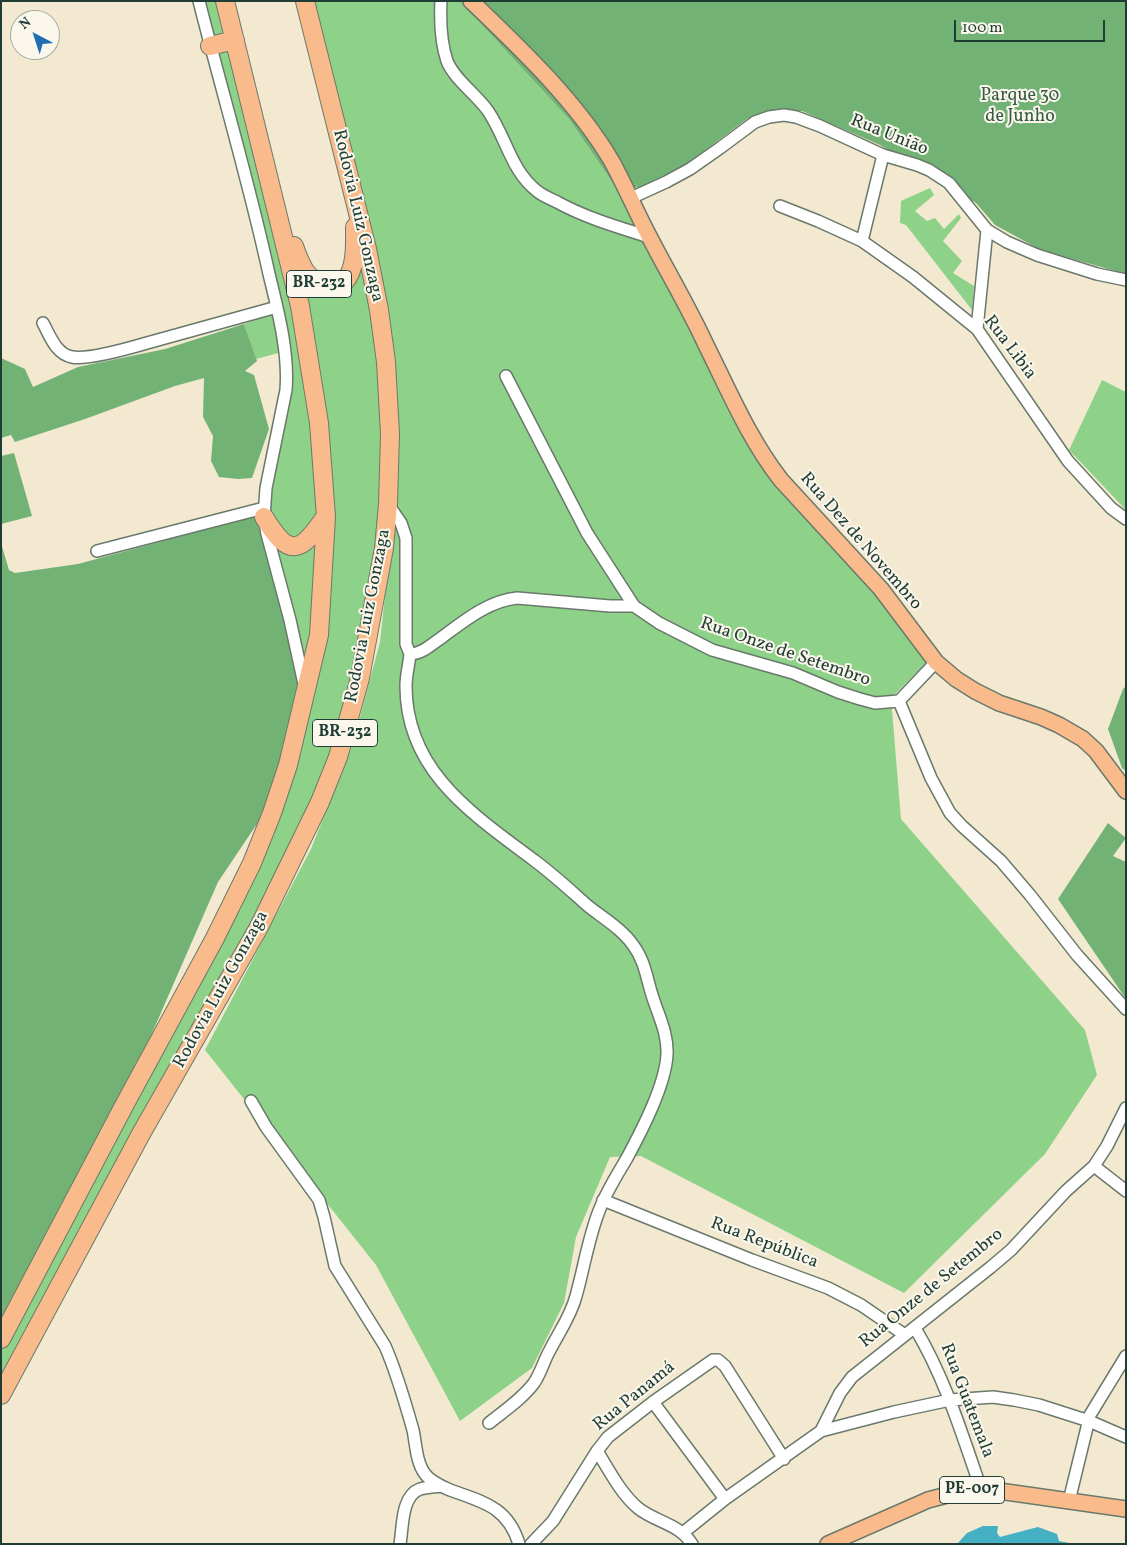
<!DOCTYPE html>
<html>
<head>
<meta charset="utf-8">
<style>
  body { margin:0 }
  #map { position:relative; width:1127px; height:1545px; overflow:hidden; background:#f3e9d0; font-family:Vollkorn,serif }
  canvas { display:block }
  .frame { position:absolute; inset:0; border:2px solid #1f3d34; pointer-events:none }
  .north { position:absolute; left:10px; top:10px; width:50px; height:50px; box-sizing:border-box; background:#fbf7ec; border:1px solid #a3ada2; border-radius:50%; rotate:320deg; font-size:14px; font-weight:700; line-height:20px; text-align:center; color:#1f3d34 }
  .north::after { content:''; display:block; margin:auto; width:18px; height:22px; background:#1f6fb2; clip-path:polygon(50% 0,100% 100%,50% 72%,0 100%) }
  .scale { position:absolute; left:954px; top:20px; width:151px; height:22px; box-sizing:border-box; border:2px solid #1f3d34; border-top:0; padding-left:6px; font-size:15px; line-height:18px; white-space:nowrap; color:#1f3d34; -webkit-text-stroke:4px #fbf7ec; paint-order:stroke }
</style>
</head>
<body>
<div id="map">
<canvas width="1127" height="1545"></canvas>
<div class="frame"></div>
<div class="north">N</div>
<div class="scale">100 m</div>
</div>
<script>
const ctx = document.querySelector('canvas').getContext('2d');
ctx.lineJoin = 'round';
function fill(path, color) {
  ctx.fillStyle = color;
  ctx.fill(path, 'evenodd');
}
function stroke(path, color, width, dash) {
  ctx.strokeStyle = color;
  ctx.lineWidth = width;
  ctx.lineCap = dash ? 'butt' : 'round';
  ctx.setLineDash(dash || []);
  ctx.stroke(path);
}
function label(font, color, halo, rows, align = 'center') {
  ctx.font = font + ' Vollkorn,serif';
  ctx.lineWidth = 4;
  ctx.setLineDash([]);
  ctx.textBaseline = 'middle';
  ctx.strokeStyle = halo;
  ctx.fillStyle = color;
  for (const [text, x, y, turn = 0] of rows) {
    ctx.save();
    ctx.translate(x, y);
    ctx.rotate((+turn || 0) * Math.PI / 180);
    ctx.textAlign = isNaN(turn) ? turn : align;
    if (halo) ctx.strokeText(text, 0, 0);
    ctx.fillText(text, 0, 0);
    ctx.restore();
  }
}
fill(new Path2D(`
  M 202,1 L 220,1 L 301,314 L 322,515 L 303,542 L 278,536 L 267,505 L 283,426 L 292,394 L 275,282 Z
  M 312,1 L 460,1 L 569,119 L 617,189 L 629,210 L 723,394 L 864,576 L 927,662 L 891,698 L 901,819 L 1085,1030 L 1097,1075 L 1045,1154 L 904,1293 L 641,1156 L 610,1157 L 576,1237 L 564,1303 L 532,1368 L 460,1421 L 376,1265 L 205,1050 L 311,849 L 353,743 L 380,642 L 399,466 L 358,175 Z
  M 930,188 L 934,195 L 915,211 L 927,221 L 935,218 L 944,229 L 959,214 L 961,218 L 943,241 L 962,261 L 953,273 L 974,286 L 972,310 L 906,225 L 900,223 L 901,201 Z
  M 361,241 L 386,382 L 392,514 L 368,635 L 318,797 L 1,1398 L 1,1330 L 233,907 L 322,640 L 328,515 L 289,242 L 328,292 Z
  M 273,313 L 282,352 L 256,359 L 244,324 Z
  M 1102,380 L 1126,392 L 1126,510 L 1069,450 Z
  M 324,523 L 317,638 L 305,681 L 274,537 L 292,550 Z`), '#8ed189');
fill(new Path2D(`
  M 460,1 L 1126,1 L 1126,274 L 1041,250 L 995,225 L 976,203 L 880,145 L 802,111 L 766,112 L 747,119 L 685,165 L 641,187 L 617,189 L 569,119 Z
  M 244,324 L 257,361 L 245,371 L 254,375 L 269,429 L 252,478 L 238,479 L 219,477 L 211,461 L 213,436 L 203,417 L 204,378 L 175,386 L 85,419 L 15,442 L 11,435 L 1,438 L 1,358 L 25,369 L 33,387 L 78,367 L 165,349 Z
  M 14,453 L 32,516 L 1,524 L 1,456 Z
  M 255,516 L 286,613 L 304,692 L 265,812 L 218,882 L 108,1134 L 1,1325 L 1,543 L 9,570 L 15,573 L 78,564 Z
  M 1126,686 L 1126,771 L 1122,768 L 1108,729 L 1123,689 Z
  M 1108,823 L 1126,838 L 1113,856 L 1126,862 L 1126,999 L 1058,899 Z`), '#72b375');
fill(new Path2D(`
  M 983,1526 L 998,1526 L 997,1533 L 1000,1537 L 1038,1527 L 1057,1534 L 1059,1541 L 1075,1544 L 957,1544 L 967,1533 Z`), '#45afc4');
const minor = new Path2D(`
  M 199,1 C 222,92 249,182 269,274 C 278,311 289,352 286,390 L 266,488 L 264,517 L 267,534 L 290,620 L 304,684
  M 441,1 C 440,20 441,43 447,61 C 454,79 477,95 488,111 C 506,137 511,171 537,191 C 543,196 551,199 557,202 C 586,218 618,227 649,237
  M 631,198 L 666,182 L 690,169 L 720,148 L 755,122 L 769,117 L 784,115 L 796,117 L 820,126 L 883,155 L 917,165 L 929,170 L 949,183 L 987,230 L 1007,242 L 1037,255 L 1097,274 L 1126,280
  M 780,206 L 818,221 L 862,241 L 913,277 L 977,329 L 1068,461 L 1111,508 L 1126,519
  M 862,241 L 883,155
  M 43,323 C 50,336 56,354 72,357 C 89,360 130,348 147,343 C 190,331 233,319 277,307
  M 977,329 L 987,230
  M 506,376 L 587,533 L 634,606 L 659,623 L 712,650 L 793,673 L 838,692 L 860,699 L 875,703 L 899,701 L 931,778 L 950,813 L 962,826 L 1001,861 L 1030,895 L 1077,955 L 1126,1009
  M 388,504 L 401,523 L 406,538 L 406,644 L 410,654 C 422,654 432,644 441,638 C 464,621 488,601 517,598 L 610,606 L 634,606
  M 97,551 L 264,508
  M 410,654 C 409,665 406,675 406,686 C 406,772 474,815 535,861 C 554,875 571,891 588,906 C 603,918 622,929 633,945 C 646,962 647,982 654,1001 C 660,1019 668,1035 667,1055 C 665,1086 642,1130 627,1158 C 617,1175 606,1192 599,1211 C 588,1239 584,1268 576,1296 C 571,1316 559,1332 550,1350 C 544,1360 541,1373 534,1383 C 522,1399 504,1411 489,1423
  M 899,701 L 936,662
  M 251,1101 L 266,1127 L 319,1200 L 324,1217 L 335,1266 L 385,1346 C 397,1373 405,1402 413,1430 C 416,1444 416,1462 425,1474 C 431,1482 441,1486 450,1490 C 483,1502 508,1507 519,1544
  M 1094,1166 L 1126,1191
  M 603,1200 L 752,1260 L 828,1288 L 861,1305 L 905,1335
  M 915,1328 C 945,1378 962,1434 981,1489
  M 653,1402 L 725,1499
  M 821,1431 L 840,1393 L 852,1377 L 991,1267 L 1011,1250 L 1066,1191 L 1094,1166 L 1107,1146 L 1126,1108
  M 597,1451 C 609,1470 621,1494 638,1508 C 655,1522 680,1524 692,1544
  M 1069,1501 L 1090,1415 L 1126,1356
  M 684,1532 L 725,1499 L 821,1431 L 894,1412 L 950,1400 L 993,1397 L 1014,1400 L 1039,1405 L 1089,1421 L 1126,1437
  M 400,1544 C 403,1527 401,1496 420,1489 C 427,1487 434,1487 441,1486
  M 531,1544 L 553,1521 L 597,1451 L 608,1437 L 653,1402 L 713,1360 L 718,1360 L 725,1366 L 784,1459`);
const major = new Path2D(`
  M 471,1 C 521,49 575,100 611,160 C 625,185 636,212 650,238 C 668,273 689,308 706,345 C 729,391 749,439 781,480 L 881,589 L 936,662 L 956,679 L 975,691 L 999,703 L 1041,717 L 1059,725 L 1083,739 L 1096,751 L 1126,791
  M 828,1544 L 928,1500 L 966,1490 L 992,1490 L 1126,1509`);
const highway = new Path2D(`
  M 210,46 L 235,40
  M 294,246 C 297,255 300,263 305,271 C 318,288 339,297 350,273 C 356,259 355,242 355,227
  M 264,517 C 289,558 300,554 325,517
  M 1,1339 L 126,1102 L 215,938 L 252,863 L 272,813 L 288,765 L 319,635 L 326,517 L 319,423 L 300,306 L 225,1
  M 1,1395 L 142,1132 L 259,927 L 320,802 L 338,757 L 360,678 L 384,548 L 388,504 L 390,434 L 386,362 L 379,310 L 367,249 L 305,1`);
stroke(minor, '#69796b', 14);
stroke(major, '#69796b', 18);
stroke(highway, '#69796b', 20);
stroke(minor, '#fff', 11);
stroke(major, '#fabb8c', 15);
stroke(highway, '#fabb8c', 18);
for (const [x, y, w] of [
  [319,284,65],
  [345,733,65],
  [972,1490,65]
]) {
  const box = new Path2D();
  box.roundRect(x - w / 2, y - 13.5, w, 27, 4);
  ctx.fillStyle = '#fbf7ec';
  ctx.fill(box);
  stroke(box, '#1f3d34', 1);
}
label('bold 16px', '#1f3d34', null, [
  ["BR-232",319,284],
  ["BR-232",345,733],
  ["PE-007",972,1490]
]);
label('18px', '#355b45', '#fbf7ec', [
  ["Parque 30",1020,97],
  ["de Junho",1020,118]
]);
label('18px', '#1f3d34', '#fbf7ec', [
  ["Rua União",889,136,22],
  ["Rodovia Luiz Gonzaga",357,216,77],
  ["Rua Libia",1009,348,53],
  ["Rua Dez de Novembro",860,542,49],
  ["Rodovia Luiz Gonzaga",369,616,-79],
  ["Rua Onze de Setembro",785,653,19],
  ["Rodovia Luiz Gonzaga",222,990,-61],
  ["Rua República",764,1244,21],
  ["Rua Onze de Setembro",932,1289,-39],
  ["Rua Panamá",635,1397,-39],
  ["Rua Guatemala",966,1401,69]
]);
</script>
</body>
</html>
